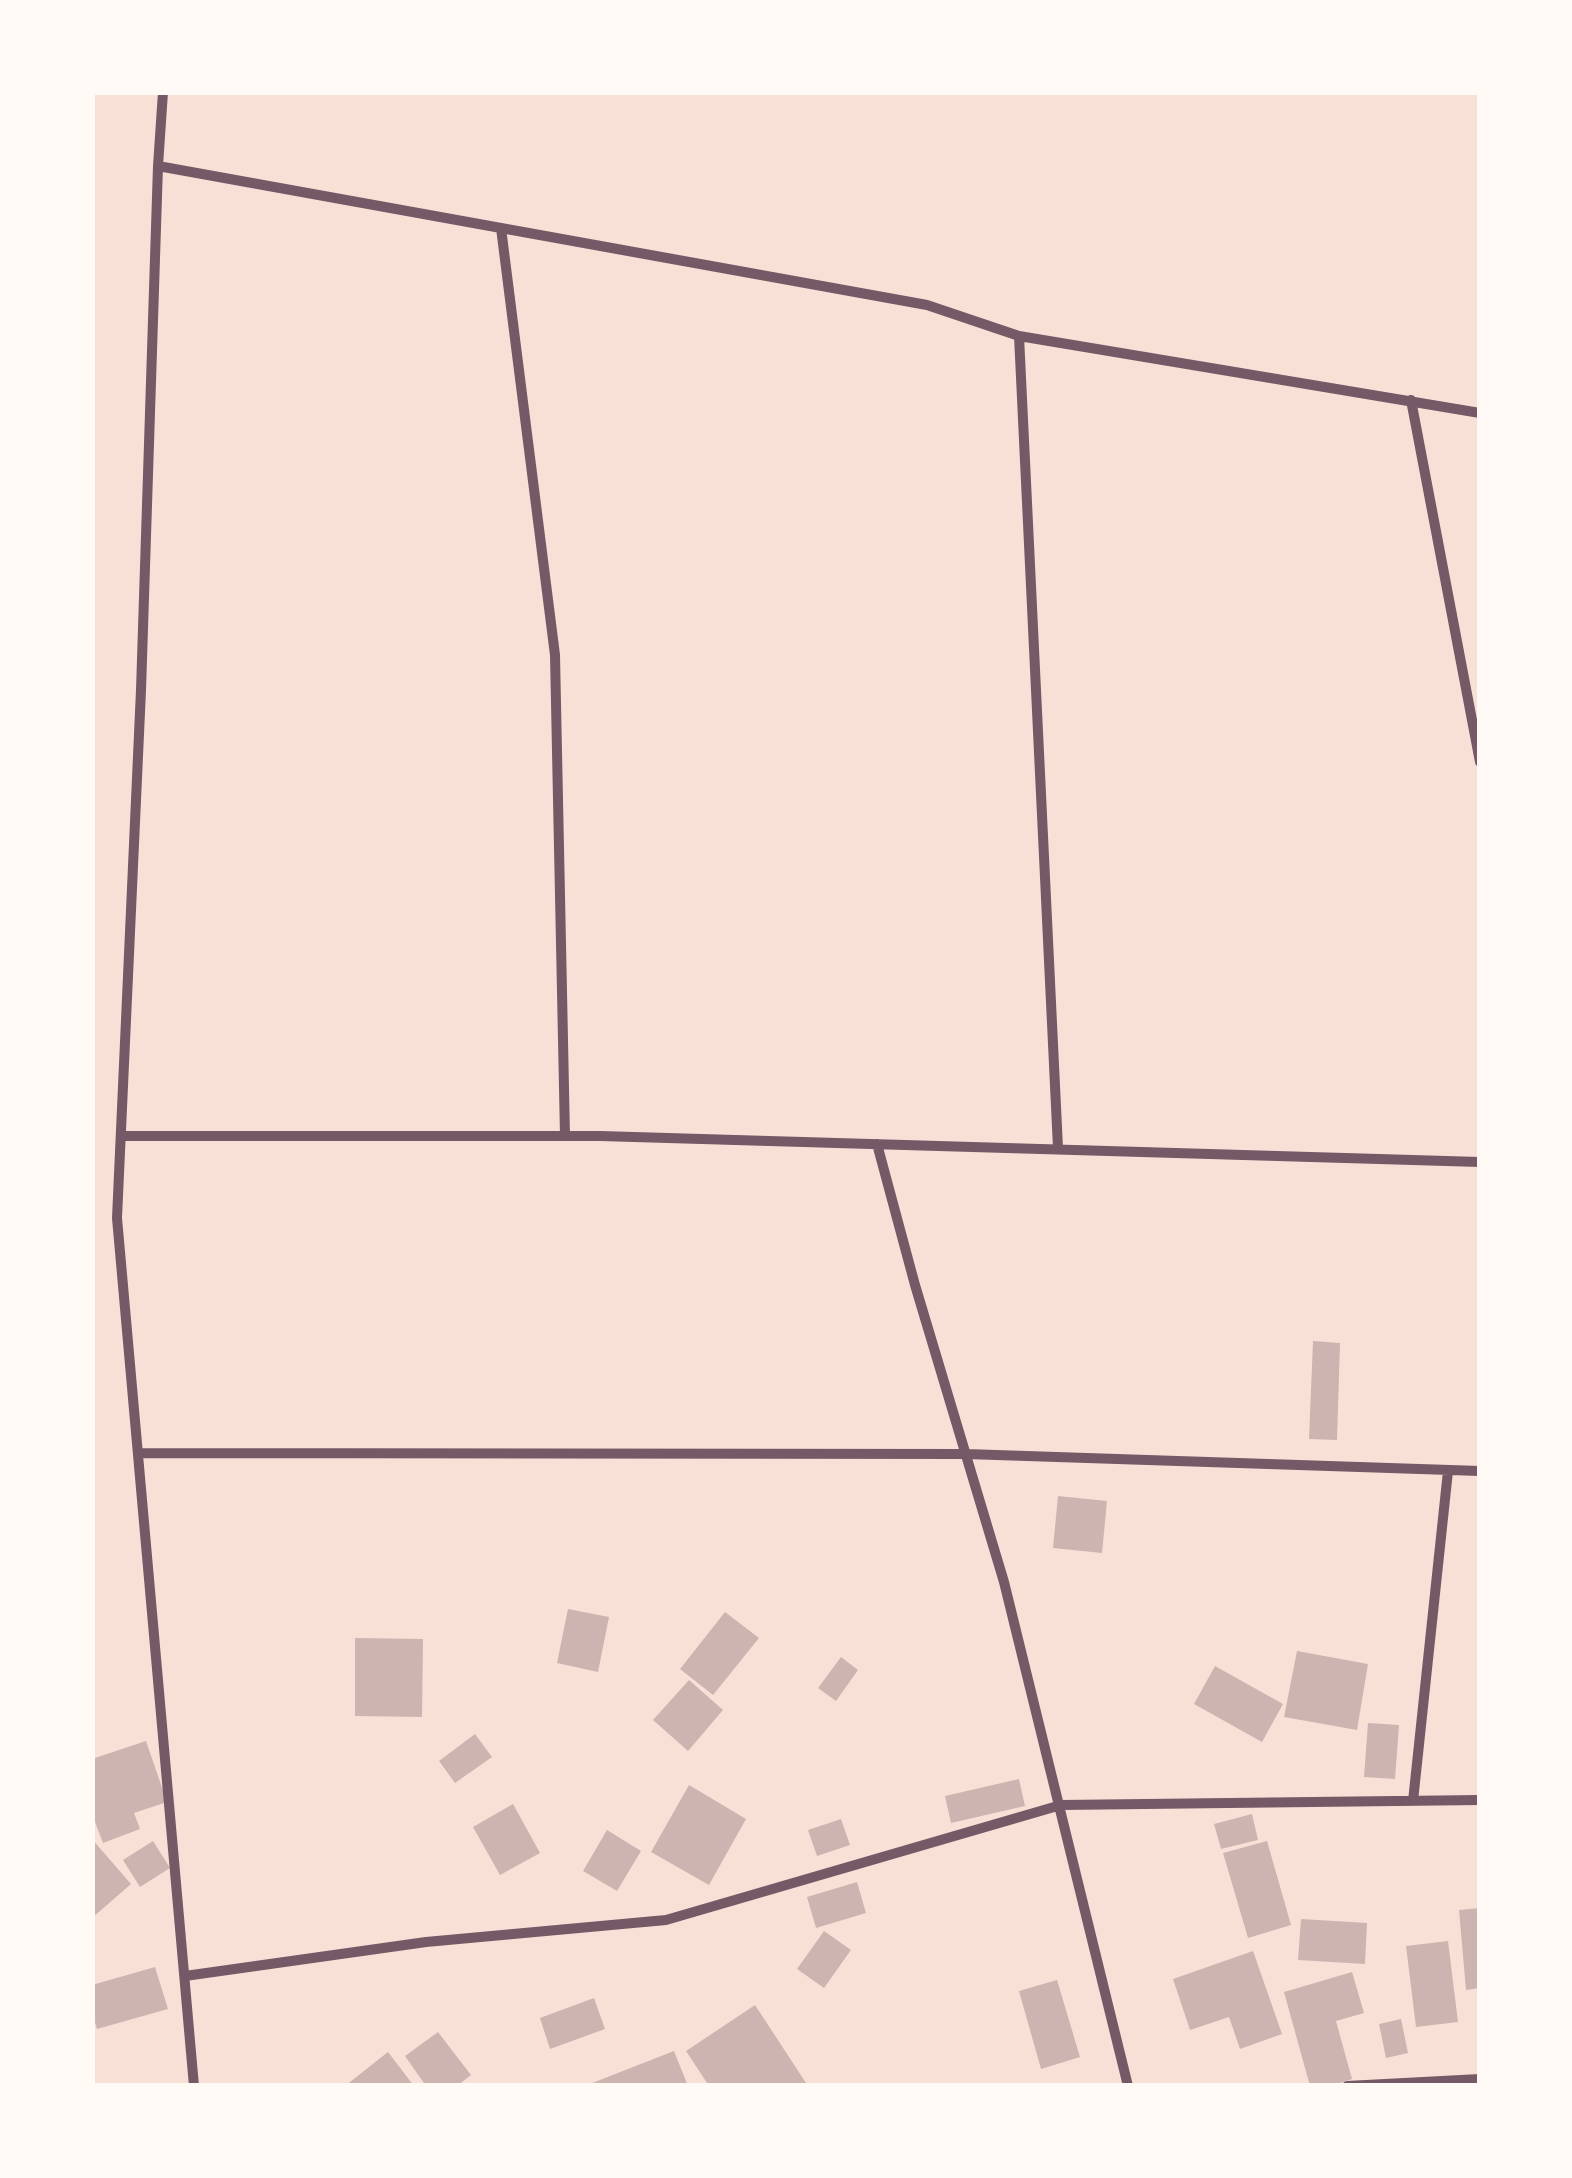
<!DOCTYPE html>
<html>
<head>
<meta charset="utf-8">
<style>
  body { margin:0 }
  #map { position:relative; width:1572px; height:2178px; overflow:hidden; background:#f7e1d7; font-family:Poppins,sans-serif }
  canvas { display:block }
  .frame { position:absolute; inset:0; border:95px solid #fffaf5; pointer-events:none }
</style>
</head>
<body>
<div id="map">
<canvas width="1572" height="2178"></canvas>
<div class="frame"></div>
</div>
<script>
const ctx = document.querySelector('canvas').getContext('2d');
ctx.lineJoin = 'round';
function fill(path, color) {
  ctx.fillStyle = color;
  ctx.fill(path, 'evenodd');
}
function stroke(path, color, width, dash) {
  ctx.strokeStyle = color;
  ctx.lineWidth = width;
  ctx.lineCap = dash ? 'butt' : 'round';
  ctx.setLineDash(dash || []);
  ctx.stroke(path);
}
fill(new Path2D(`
  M 1313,1341 L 1340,1343 L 1337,1440 L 1309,1439 Z
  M 1058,1496 L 1107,1501 L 1102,1553 L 1053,1548 Z
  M 568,1609 L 609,1617 L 598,1672 L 557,1663 Z
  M 725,1612 L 759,1638 L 713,1695 L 680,1669 Z
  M 355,1638 L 423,1639 L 422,1717 L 355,1716 Z
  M 1297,1651 L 1368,1664 L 1357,1730 L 1284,1717 Z
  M 841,1657 L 858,1670 L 836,1701 L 818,1688 Z
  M 1215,1666 L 1283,1704 L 1262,1742 L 1194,1704 Z
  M 689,1680 L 723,1710 L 688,1751 L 653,1720 Z
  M 1368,1723 L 1399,1725 L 1395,1779 L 1364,1777 Z
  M 475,1734 L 492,1757 L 455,1783 L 439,1761 Z
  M 146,1741 L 167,1802 L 134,1813 L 140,1829 L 103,1843 L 92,1814 L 92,1759 Z
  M 1019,1779 L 1025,1806 L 951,1823 L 945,1796 Z
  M 689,1785 L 746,1819 L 709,1885 L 651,1852 Z
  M 513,1804 L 540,1853 L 500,1875 L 473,1827 Z
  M 1252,1814 L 1258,1840 L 1221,1849 L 1214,1824 Z
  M 841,1819 L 850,1845 L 817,1856 L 808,1830 Z
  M 607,1830 L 641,1851 L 617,1891 L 583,1871 Z
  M 92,1839 L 131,1884 L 92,1918 Z
  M 153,1841 L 170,1868 L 140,1887 L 123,1860 Z
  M 1267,1841 L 1291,1925 L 1248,1938 L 1223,1853 Z
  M 857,1882 L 866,1913 L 816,1928 L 807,1897 Z
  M 1480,1908 L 1480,1988 L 1466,1990 L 1459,1910 Z
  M 1301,1919 L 1367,1923 L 1365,1964 L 1298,1960 Z
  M 824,1931 L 851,1950 L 824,1988 L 797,1969 Z
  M 1448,1941 L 1458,2022 L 1416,2027 L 1406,1946 Z
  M 1253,1951 L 1282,2034 L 1240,2049 L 1229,2017 L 1190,2030 L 1173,1979 Z
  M 155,1967 L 168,2009 L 97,2029 L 92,2013 L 92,1985 Z
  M 1352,1972 L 1364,2013 L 1336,2021 L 1352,2079 L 1330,2086 L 1310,2086 L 1284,1992 Z
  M 1057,1980 L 1080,2057 L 1041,2069 L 1019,1991 Z
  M 594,1998 L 605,2029 L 550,2049 L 540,2018 Z
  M 755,2005 L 808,2086 L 709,2086 L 686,2051 Z
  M 1401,2019 L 1408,2053 L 1386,2058 L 1379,2024 Z
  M 438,2032 L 471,2075 L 457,2086 L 426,2086 L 405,2056 Z
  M 674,2051 L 688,2086 L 587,2086 L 587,2085 Z
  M 388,2052 L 414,2086 L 345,2086 Z`), '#ccb4b1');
stroke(new Path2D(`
  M 163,92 L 158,166 L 141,690 L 117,1218 L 194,2086
  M 158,166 L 927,305 L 1019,336 L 1480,413
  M 501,228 L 555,655 L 565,1136
  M 1019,336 L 1058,1148
  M 1411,400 L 1480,762
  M 121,1136 L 600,1136 L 1480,1162
  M 877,1144 L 915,1285 L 1004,1582 L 1128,2086
  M 140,1453 L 966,1454 L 1480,1471
  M 1413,1801 L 1448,1471
  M 185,1976 L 426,1942 L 666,1920 L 1061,1805 L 1480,1800
  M 1347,2086 L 1480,2079`), '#755966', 10);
</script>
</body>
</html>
